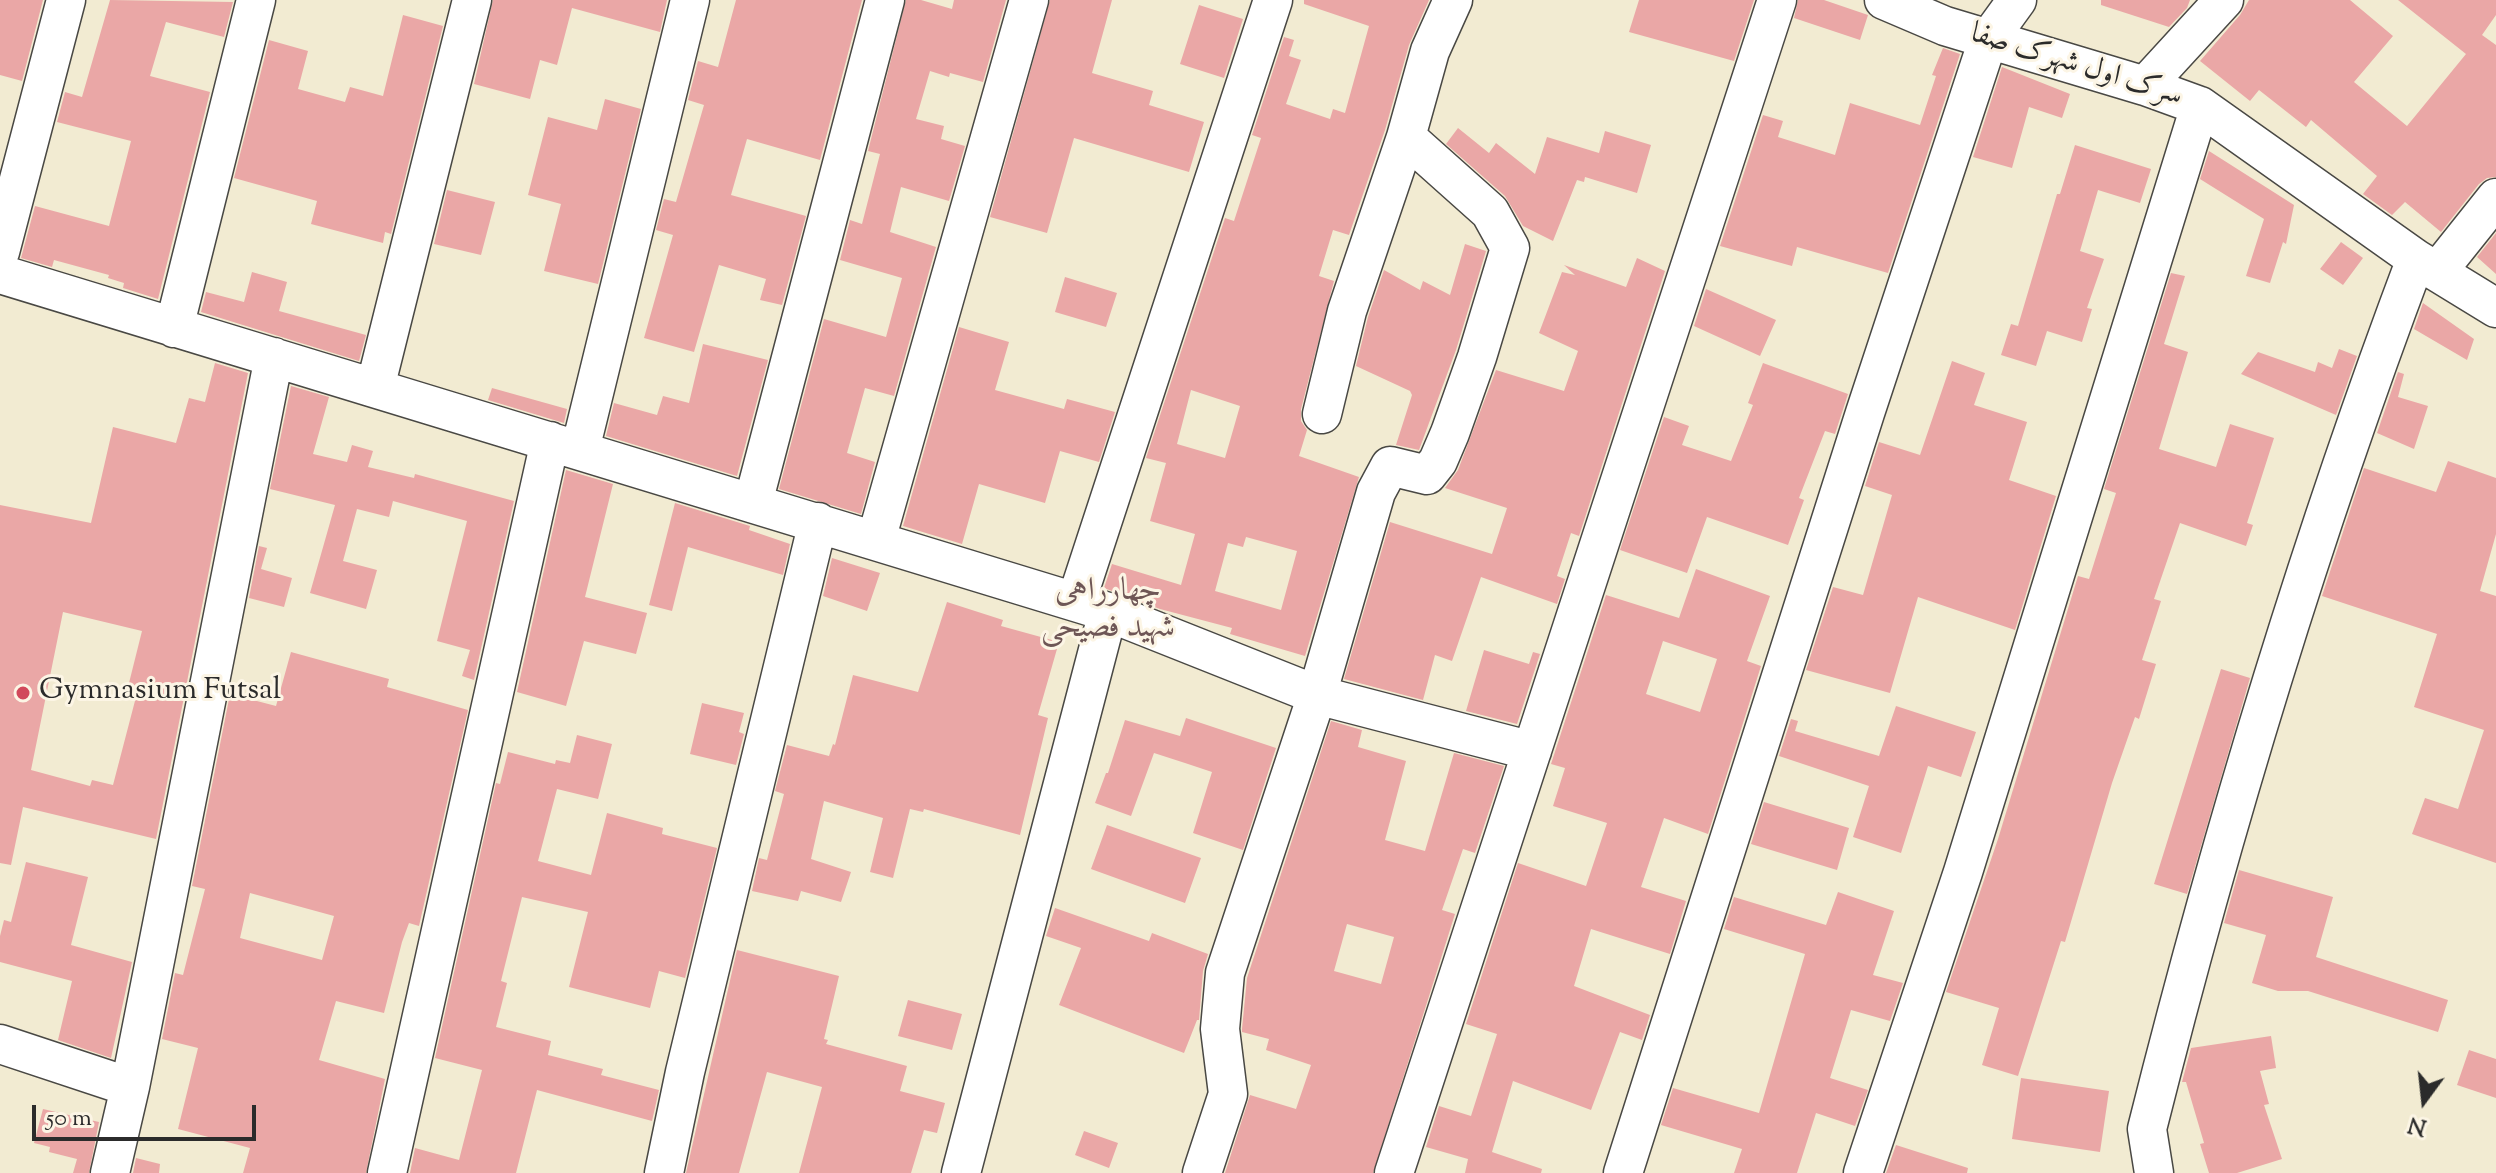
<!DOCTYPE html>
<html>
<head>
<meta charset="utf-8">
<style>
  body { margin:0 }
  #map { position:relative; width:2496px; height:1173px; overflow:hidden; background:#f2ebd2; font-family:"Sorts Mill Goudy",serif }
  canvas { display:block }
  .north { position:absolute; left:2384px; top:1061px; width:80px; height:80px; -webkit-text-stroke:6px #fcf5e5; paint-order:stroke; rotate:195deg; font-size:22px; font-weight:700; line-height:32px; text-align:center; color:#2b2b2b }
  .north::after { content:''; display:block; margin:auto; width:28px; height:36px; background:#2b2b2b; clip-path:polygon(50% 0,100% 100%,50% 72%,0 100%) }
  .scale { position:absolute; left:32px; top:1105px; width:224px; height:36px; box-sizing:border-box; border:4px solid #2b2b2b; border-top:0; padding-left:10px; font-size:24px; line-height:28px; white-space:nowrap; color:#2b2b2b; -webkit-text-stroke:6px #fcf5e5; paint-order:stroke }
</style>
</head>
<body>
<div id="map">
<canvas width="2496" height="1173"></canvas>
<div class="north">N</div>
<div class="scale">50 m</div>
</div>
<script>
const ctx = document.querySelector('canvas').getContext('2d');
ctx.lineJoin = 'round';
function fill(path, color) {
  ctx.fillStyle = color;
  ctx.fill(path, 'evenodd');
}
function stroke(path, color, width, dash) {
  ctx.strokeStyle = color;
  ctx.lineWidth = width;
  ctx.lineCap = dash ? 'butt' : 'round';
  ctx.setLineDash(dash || []);
  ctx.stroke(path);
}
function label(font, color, halo, rows, align = 'center') {
  ctx.font = font + ' "Sorts Mill Goudy",Amiri,serif';
  ctx.lineWidth = 6;
  ctx.setLineDash([]);
  ctx.textBaseline = 'middle';
  ctx.strokeStyle = halo;
  ctx.fillStyle = color;
  for (const [text, x, y, turn = 0] of rows) {
    ctx.save();
    ctx.translate(x, y);
    ctx.rotate((+turn || 0) * Math.PI / 180);
    ctx.textAlign = isNaN(turn) ? turn : align;
    if (halo) ctx.strokeText(text, 0, 0);
    ctx.fillText(text, 0, 0);
    ctx.restore();
  }
}
fill(new Path2D(`
  M 0,0 L 43,0 L 22,81 L 0,75 Z
  M 110,0 L 233,2 L 224,37 L 166,22 L 150,76 L 210,92 L 158,299 L 123,288 L 124,283 L 108,278 L 109,275 L 54,260 L 52,267 L 21,258 L 35,206 L 109,226 L 131,141 L 57,122 L 65,92 L 82,97 Z
  M 493,0 L 667,0 L 660,32 L 572,8 L 557,65 L 540,60 L 530,99 L 474,84 Z
  M 736,0 L 862,0 L 820,160 L 747,139 L 731,195 L 806,216 L 782,305 L 760,300 L 766,279 L 719,265 L 694,352 L 644,338 L 673,235 L 656,230 L 664,199 L 676,202 L 704,105 L 688,100 L 698,61 L 718,67 Z
  M 906,0 L 921,0 L 952,9 L 954,0 L 1006,0 L 983,82 L 950,73 L 949,77 L 930,71 L 916,119 L 944,126 L 941,139 L 965,146 L 949,201 L 901,187 L 890,232 L 936,247 L 894,396 L 865,388 L 847,453 L 875,462 L 861,514 L 779,489 L 824,319 L 886,337 L 902,278 L 840,260 L 850,220 L 862,224 L 880,154 L 868,151 Z
  M 1050,0 L 1112,0 L 1092,73 L 1153,91 L 1149,105 L 1204,122 L 1189,172 L 1074,138 L 1047,233 L 990,217 Z
  M 1304,0 L 1429,0 L 1409,45 L 1385,130 L 1349,235 L 1333,230 L 1319,276 L 1334,281 L 1301,409 L 1301,421 L 1307,430 L 1299,456 L 1359,477 L 1305,656 L 1230,634 L 1232,628 L 1160,609 L 1104,588 L 1112,564 L 1181,585 L 1195,534 L 1150,521 L 1166,463 L 1146,458 L 1225,218 L 1234,221 L 1261,138 L 1252,135 L 1284,37 L 1294,40 L 1289,56 L 1301,60 L 1286,104 L 1330,119 L 1333,109 L 1345,113 L 1369,26 L 1304,4 ZM 1191,390 L 1240,406 L 1225,458 L 1177,444 ZM 1246,537 L 1297,551 L 1281,610 L 1215,591 L 1228,543 L 1243,547 Z
  M 1639,0 L 1754,0 L 1734,61 L 1629,32 Z
  M 1798,0 L 1824,0 L 1868,15 L 1860,40 L 1794,18 Z
  M 2101,0 L 2190,0 L 2187,8 L 2169,27 L 2101,5 Z
  M 2249,0 L 2350,0 L 2393,36 L 2354,82 L 2407,126 L 2466,54 L 2398,0 L 2496,0 L 2496,15 L 2482,35 L 2496,45 L 2496,177 L 2487,178 L 2479,184 L 2441,232 L 2405,202 L 2392,215 L 2363,194 L 2377,176 L 2311,120 L 2306,127 L 2259,90 L 2250,101 L 2200,61 L 2240,15 Z
  M 1199,5 L 1243,19 L 1224,78 L 1180,64 Z
  M 403,15 L 443,26 L 391,234 L 385,232 L 383,243 L 311,224 L 317,201 L 234,178 L 269,40 L 308,51 L 298,89 L 345,102 L 350,87 L 383,96 Z
  M 1943,48 L 1960,54 L 1888,273 L 1797,247 L 1792,266 L 1720,246 L 1763,115 L 1783,121 L 1778,137 L 1835,155 L 1850,103 L 1920,125 L 1936,76 L 1932,75 Z
  M 2002,67 L 2070,94 L 2062,118 L 2029,107 L 2012,168 L 1973,157 Z
  M 605,99 L 641,109 L 598,284 L 544,271 L 561,204 L 528,195 L 548,117 L 597,130 Z
  M 1458,128 L 1489,153 L 1496,143 L 1535,174 L 1547,137 L 1599,153 L 1605,131 L 1651,145 L 1637,193 L 1585,177 L 1584,182 L 1577,180 L 1553,241 L 1523,226 L 1505,196 L 1446,144 Z
  M 2075,145 L 2151,169 L 2140,203 L 2098,190 L 2080,251 L 2104,259 L 2087,308 L 2092,309 L 2082,342 L 2047,331 L 2036,366 L 2001,355 L 2011,324 L 2018,326 L 2057,194 L 2060,194 Z
  M 2209,151 L 2294,205 L 2286,244 L 2283,242 L 2270,283 L 2246,276 L 2264,219 L 2200,179 Z
  M 447,190 L 495,202 L 481,255 L 434,244 Z
  M 2496,233 L 2496,274 L 2477,257 Z
  M 2341,242 L 2363,258 L 2343,285 L 2320,269 Z
  M 1465,244 L 1486,251 L 1456,350 L 1419,450 L 1396,445 L 1412,395 L 1410,391 L 1356,366 L 1368,317 L 1384,270 L 1420,290 L 1423,281 L 1450,295 Z
  M 1637,258 L 1665,271 L 1579,536 L 1571,533 L 1557,576 L 1565,579 L 1557,604 L 1481,577 L 1452,661 L 1435,655 L 1423,700 L 1344,679 L 1390,522 L 1492,554 L 1507,508 L 1445,488 L 1458,470 L 1496,370 L 1564,391 L 1578,351 L 1539,333 L 1562,272 L 1575,275 L 1564,265 L 1626,287 Z
  M 252,272 L 287,282 L 279,311 L 366,335 L 359,361 L 201,312 L 206,292 L 244,302 Z
  M 2171,273 L 2185,276 L 2164,344 L 2188,352 L 2159,449 L 2216,467 L 2230,424 L 2274,438 L 2247,523 L 2253,525 L 2246,546 L 2180,523 L 2154,599 L 2161,601 L 2142,660 L 2156,664 L 2139,719 L 2135,717 L 2112,783 L 2065,942 L 2061,941 L 2018,1076 L 1982,1065 L 1999,1008 L 1946,992 L 1998,839 L 2078,576 L 2089,579 L 2116,493 L 2104,489 Z
  M 1065,277 L 1117,293 L 1106,327 L 1055,312 Z
  M 1706,289 L 1776,320 L 1760,356 L 1694,326 Z
  M 2423,303 L 2474,339 L 2467,360 L 2414,329 Z
  M 959,327 L 1009,342 L 995,390 L 1064,409 L 1067,399 L 1115,412 L 1099,462 L 1060,451 L 1045,503 L 979,484 L 962,544 L 903,526 Z
  M 703,344 L 768,360 L 737,476 L 606,436 L 614,403 L 657,415 L 663,396 L 689,403 Z
  M 2339,349 L 2357,356 L 2336,415 L 2241,374 L 2258,352 L 2315,372 L 2318,362 L 2332,368 Z
  M 1952,361 L 1985,373 L 1974,405 L 2027,422 L 2009,480 L 2056,496 L 2015,630 L 1918,597 L 1890,693 L 1806,670 L 1833,587 L 1863,595 L 1892,495 L 1865,486 L 1879,442 L 1920,455 Z
  M 215,363 L 248,373 L 156,839 L 23,807 L 11,865 L 0,863 L 0,505 L 91,523 L 113,427 L 176,443 L 189,398 L 205,402 ZM 63,612 L 142,631 L 126,695 L 136,697 L 113,785 L 92,780 L 90,786 L 31,770 Z
  M 1763,363 L 1848,394 L 1835,434 L 1825,431 L 1799,498 L 1804,500 L 1788,545 L 1707,517 L 1687,573 L 1620,550 L 1664,417 L 1689,426 L 1682,445 L 1731,461 L 1753,405 L 1748,403 Z
  M 2398,372 L 2404,374 L 2398,397 L 2428,406 L 2414,449 L 2377,433 Z
  M 291,386 L 329,397 L 313,454 L 347,462 L 352,445 L 373,451 L 368,467 L 414,478 L 415,474 L 514,501 L 474,680 L 462,676 L 470,650 L 437,641 L 467,521 L 393,501 L 389,517 L 357,509 L 343,561 L 377,570 L 366,609 L 310,593 L 335,505 L 270,489 Z
  M 492,388 L 567,409 L 564,423 L 488,400 Z
  M 2448,461 L 2496,478 L 2496,534 L 2480,591 L 2496,596 L 2496,863 L 2412,834 L 2425,798 L 2458,809 L 2484,730 L 2414,707 L 2437,634 L 2322,596 L 2364,468 L 2436,492 Z
  M 566,470 L 613,484 L 585,597 L 647,613 L 636,654 L 584,641 L 566,706 L 517,692 Z
  M 675,503 L 750,526 L 749,530 L 790,544 L 783,575 L 688,547 L 672,611 L 649,605 Z
  M 259,546 L 267,548 L 261,569 L 292,578 L 284,607 L 249,598 Z
  M 832,558 L 880,573 L 867,611 L 823,596 Z
  M 1696,569 L 1770,596 L 1747,661 L 1761,666 L 1708,834 L 1664,818 L 1641,887 L 1686,901 L 1670,954 L 1591,929 L 1574,986 L 1650,1015 L 1642,1040 L 1620,1032 L 1591,1110 L 1513,1081 L 1492,1152 L 1542,1169 L 1541,1173 L 1465,1173 L 1468,1159 L 1426,1147 L 1439,1106 L 1471,1116 L 1497,1034 L 1466,1024 L 1518,863 L 1586,886 L 1607,823 L 1553,806 L 1565,768 L 1551,764 L 1606,595 L 1679,618 ZM 1663,641 L 1717,659 L 1700,712 L 1646,694 Z
  M 947,602 L 1003,620 L 1001,626 L 1059,642 L 1038,715 L 1048,718 L 1020,835 L 924,809 L 923,812 L 910,809 L 893,878 L 870,872 L 883,818 L 824,801 L 811,859 L 851,872 L 841,902 L 801,891 L 798,901 L 752,891 L 759,858 L 767,860 L 784,794 L 775,791 L 787,745 L 829,756 L 833,744 L 835,745 L 853,675 L 918,692 Z
  M 1484,650 L 1529,664 L 1533,652 L 1540,654 L 1517,724 L 1466,711 Z
  M 291,652 L 389,679 L 387,687 L 468,710 L 419,926 L 409,923 L 402,942 L 384,1013 L 336,1001 L 319,1060 L 385,1079 L 366,1173 L 243,1173 L 250,1148 L 178,1129 L 198,1048 L 162,1039 L 175,973 L 183,975 L 205,889 L 192,886 L 230,694 L 276,706 ZM 250,893 L 334,916 L 322,960 L 240,938 Z
  M 2221,669 L 2250,678 L 2187,894 L 2154,884 Z
  M 702,703 L 744,713 L 739,732 L 744,734 L 736,765 L 690,754 Z
  M 1896,706 L 1976,732 L 1961,777 L 1928,766 L 1901,853 L 1853,837 L 1869,786 L 1779,756 L 1791,719 L 1798,721 L 1795,731 L 1879,756 Z
  M 1186,718 L 1276,748 L 1243,850 L 1193,833 L 1212,772 L 1185,763 L 1154,753 L 1131,816 L 1095,803 L 1106,773 L 1108,773 L 1125,720 L 1180,736 Z
  M 1331,721 L 1362,730 L 1358,747 L 1406,761 L 1385,840 L 1425,851 L 1454,753 L 1504,766 L 1475,853 L 1463,849 L 1442,910 L 1455,914 L 1373,1173 L 1225,1173 L 1250,1095 L 1296,1109 L 1311,1065 L 1266,1050 L 1269,1039 L 1242,1032 L 1242,1029 L 1247,978 ZM 1347,924 L 1394,937 L 1381,984 L 1334,971 Z
  M 577,735 L 612,744 L 598,799 L 557,789 L 538,861 L 591,875 L 607,813 L 663,828 L 662,834 L 717,848 L 685,978 L 659,971 L 650,1008 L 569,987 L 588,912 L 522,897 L 501,981 L 507,983 L 496,1027 L 551,1041 L 548,1055 L 603,1069 L 601,1075 L 659,1090 L 652,1121 L 537,1090 L 516,1173 L 410,1173 L 415,1148 L 459,1160 L 482,1070 L 435,1058 L 496,783 L 500,784 L 508,752 L 555,764 L 556,760 L 570,763 Z
  M 1764,802 L 1849,828 L 1837,870 L 1751,844 Z
  M 1107,825 L 1201,858 L 1185,903 L 1091,869 Z
  M 26,862 L 88,877 L 71,945 L 132,962 L 111,1058 L 58,1040 L 72,981 L 0,962 L 0,936 L 4,920 L 11,922 Z
  M 2239,870 L 2333,897 L 2316,957 L 2448,1000 L 2438,1032 L 2308,991 L 2278,991 L 2252,983 L 2266,935 L 2224,923 Z
  M 1838,892 L 1894,911 L 1873,975 L 1903,983 L 1890,1021 L 1851,1010 L 1830,1078 L 1868,1090 L 1855,1126 L 1816,1113 L 1797,1173 L 1734,1173 L 1742,1149 L 1661,1125 L 1673,1088 L 1759,1113 L 1805,954 L 1724,929 L 1734,897 L 1826,925 Z
  M 1055,908 L 1149,941 L 1152,933 L 1208,954 L 1203,971 L 1199,1020 L 1197,1020 L 1184,1053 L 1059,1005 L 1081,948 L 1046,936 Z
  M 737,950 L 839,976 L 824,1039 L 828,1040 L 826,1044 L 907,1066 L 900,1091 L 945,1103 L 937,1133 L 924,1130 L 911,1173 L 799,1173 L 822,1087 L 767,1072 L 739,1173 L 686,1173 Z
  M 908,1000 L 962,1014 L 952,1050 L 898,1036 Z
  M 2271,1036 L 2276,1068 L 2260,1071 L 2269,1104 L 2264,1105 L 2282,1159 L 2237,1173 L 2209,1173 L 2200,1144 L 2204,1143 L 2186,1082 L 2182,1082 L 2191,1048 Z
  M 2469,1050 L 2496,1059 L 2496,1098 L 2457,1085 Z
  M 2021,1078 L 2109,1091 L 2100,1152 L 2012,1139 Z
  M 43,1109 L 99,1122 L 89,1173 L 73,1173 L 77,1159 L 49,1152 L 50,1147 L 34,1143 Z
  M 1084,1131 L 1118,1143 L 1109,1168 L 1075,1155 Z
  M 1896,1145 L 1968,1168 L 1967,1173 L 1886,1173 Z
  M 136,1158 L 160,1164 L 159,1173 L 133,1173 Z`), '#eaa7a6');
const minor = new Path2D(`
  M 1884,0 L 1945,26 L 2145,86 L 2200,106 L 2416,259 L 2496,308
  M 2145,86 L 2224,0
  M 0,252 L 66,0
  M 2437,272 L 2496,198
  M 0,274 L 1108,612 L 1317,695 L 1532,751
  M 174,328 L 256,0
  M 375,388 L 472,0
  M 1322,414 L 1347,311 L 1406,137 L 1430,51 L 1453,0
  M 580,450 L 690,0
  M 753,503 L 885,0
  M 876,540 L 1029,0
  M 1076,602 L 1273,0
  M 0,1044 L 130,1087
  M 110,1173 L 130,1087 L 274,357
  M 387,1173 L 550,441
  M 664,1173 L 685,1072 L 818,522
  M 961,1173 L 1108,612
  M 1202,1173 L 1228,1094 L 1220,1029 L 1225,973 L 1317,695 L 1376,492 L 1390,466 L 1427,475 L 1438,461 L 1450,433 L 1477,357 L 1510,248 L 1490,212 L 1406,137
  M 1394,1173 L 1777,0
  M 1623,1173 L 1865,413 L 1988,40 L 2017,0
  M 1863,1173 L 1963,872 L 2200,106
  M 2154,1173 L 2147,1129 C 2221,834 2309,543 2416,259`);
stroke(minor, '#494844', 41);
stroke(minor, '#fff', 38);
for (const [x, y, r, color] of [
  [23,693,8,"#d1495b"]
]) {
  const dot = new Path2D();
  dot.arc(x, y, r, 0, 2 * Math.PI);
  ctx.fillStyle = color;
  ctx.fill(dot);
  stroke(dot, '#fcf5e5', 3);
}
label('30px', '#2b2b2b', '#fcf5e5', [
  ["سرک اول شهرک صفا",2076,67,17]
]);
label('30px', '#2b2b2b', '#fcf5e5', [
  ["Gymnasium Futsal",39,693]
], 'left');
label('32px', '#6e5656', '#fcf5e5', [
  ["چهارراهی",1108,594],
  ["شهید فصیحی",1108,631]
]);
</script>
</body>
</html>
